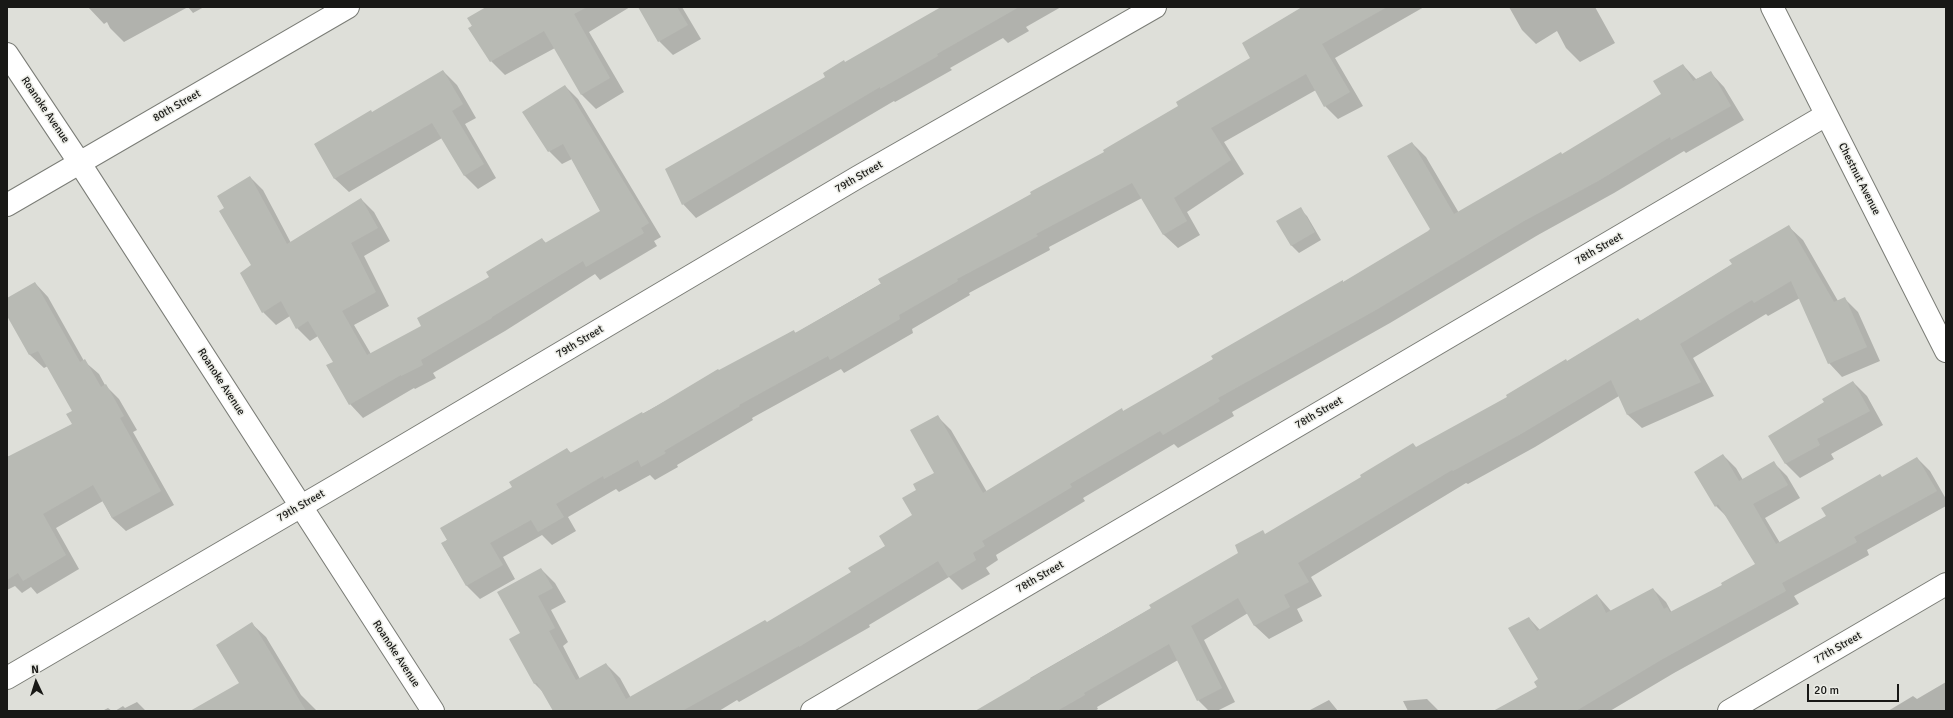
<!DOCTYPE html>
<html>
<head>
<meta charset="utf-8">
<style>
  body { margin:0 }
  #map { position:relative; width:1953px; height:718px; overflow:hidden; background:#dedfd9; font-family:Signika,sans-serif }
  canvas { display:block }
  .frame { position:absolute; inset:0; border:8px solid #181816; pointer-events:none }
  .north { position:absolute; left:16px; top:662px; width:40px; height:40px; -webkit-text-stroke:3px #ebece6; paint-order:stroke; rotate:356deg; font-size:11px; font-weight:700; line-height:16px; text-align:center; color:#181816 }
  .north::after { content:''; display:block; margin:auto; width:14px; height:18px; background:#181816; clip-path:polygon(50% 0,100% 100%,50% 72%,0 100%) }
  .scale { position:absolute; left:1807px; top:684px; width:92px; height:18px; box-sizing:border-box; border:2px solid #181816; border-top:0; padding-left:5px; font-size:12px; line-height:14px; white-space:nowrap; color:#181816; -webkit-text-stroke:3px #ebece6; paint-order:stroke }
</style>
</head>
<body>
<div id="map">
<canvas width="1953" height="718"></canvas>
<div class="frame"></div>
<div class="north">N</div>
<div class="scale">20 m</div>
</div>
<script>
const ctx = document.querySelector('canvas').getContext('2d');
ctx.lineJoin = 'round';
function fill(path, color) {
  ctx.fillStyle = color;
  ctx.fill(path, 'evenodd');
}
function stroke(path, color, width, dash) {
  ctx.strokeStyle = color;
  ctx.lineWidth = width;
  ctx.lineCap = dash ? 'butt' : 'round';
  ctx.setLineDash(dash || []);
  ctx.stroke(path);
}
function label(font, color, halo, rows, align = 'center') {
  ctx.font = font + ' Signika,sans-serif';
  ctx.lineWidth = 3;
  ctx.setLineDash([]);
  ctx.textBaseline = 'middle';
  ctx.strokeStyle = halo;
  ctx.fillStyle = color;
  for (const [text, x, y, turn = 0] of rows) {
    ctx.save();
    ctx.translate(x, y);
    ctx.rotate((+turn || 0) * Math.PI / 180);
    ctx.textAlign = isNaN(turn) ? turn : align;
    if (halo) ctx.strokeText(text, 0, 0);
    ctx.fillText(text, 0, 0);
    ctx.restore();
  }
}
fill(new Path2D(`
  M 88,7 L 204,7 L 193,13 L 188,7 L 124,42 L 110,28 L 107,22 L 104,24 Z
  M 488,7 L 630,7 L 589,32 L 624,92 L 596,109 L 582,95 L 555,48 L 505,75 L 491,61 L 470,28 Z
  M 640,7 L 682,7 L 701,39 L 673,55 L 659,41 Z
  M 943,7 L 1061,7 L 1026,27 L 1029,31 L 1008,43 L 1003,38 L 950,68 L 952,70 L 895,102 L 894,101 L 696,218 L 683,204 L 845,63 Z
  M 1307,7 L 1424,7 L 1335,58 L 1363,106 L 1338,119 L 1325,106 L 1316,90 L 1224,142 L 1244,174 L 1187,212 L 1200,235 L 1178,248 L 1164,235 L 1142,198 L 1049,247 L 1050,250 L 969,293 L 970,295 L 912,329 L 913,333 L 844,373 L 841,369 L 752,418 L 753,420 L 677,465 L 678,467 L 655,480 L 650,475 L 619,492 L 616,489 L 568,517 L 576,531 L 552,545 L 542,535 L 503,557 L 515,579 L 480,599 L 467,586 L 442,544 L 513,487 L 567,449 L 571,453 L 793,331 L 796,333 L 1105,153 L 1180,107 L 1252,58 Z
  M 1509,7 L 1595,7 L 1615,43 L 1580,62 L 1566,48 L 1557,31 L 1536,44 L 1522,30 Z
  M 1683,65 L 1696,79 L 1711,73 L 1724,87 L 1744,120 L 1686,153 L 1684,151 L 1614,193 L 1538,235 L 1390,323 L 1232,412 L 1234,416 L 1178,448 L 1174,444 L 1083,498 L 1085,501 L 996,555 L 998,560 L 986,568 L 990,574 L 962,590 L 949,577 L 869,625 L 870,627 L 739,702 L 737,700 L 719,711 L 554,711 L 544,693 L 535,684 L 521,633 L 541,569 L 555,583 L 566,602 L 551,610 L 568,642 L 563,646 L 580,679 L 606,664 L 620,678 L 631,698 L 767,623 L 852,572 L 886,546 L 913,516 L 917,490 L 935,473 L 937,416 L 951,430 L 987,492 L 1122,410 L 1124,412 L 1429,232 L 1431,229 L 1412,143 L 1426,157 L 1459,213 L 1562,155 L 1662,95 Z
  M 443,71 L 457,85 L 476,118 L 465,124 L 496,178 L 478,189 L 465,176 L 442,138 L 349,192 L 335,179 L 315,144 L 373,113 Z
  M 565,86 L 578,99 L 661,237 L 654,241 L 657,246 L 600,280 L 595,274 L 505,331 L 433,373 L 436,378 L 415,389 L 414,388 L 363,418 L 350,404 L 334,362 L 318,336 L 310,341 L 297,328 L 290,316 L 276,325 L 263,312 L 253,266 L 226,208 L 250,177 L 263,190 L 291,243 L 361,199 L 374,212 L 390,241 L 364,256 L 389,306 L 354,325 L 371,354 L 423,326 L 542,239 L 547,244 L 601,212 L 572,159 L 562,164 L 549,151 Z
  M 1300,209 L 1307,216 L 1321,240 L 1299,253 L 1292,246 L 1278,222 Z
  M 1789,227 L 1803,240 L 1838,301 L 1845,299 L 1858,312 L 1880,361 L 1842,377 L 1829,363 L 1800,298 L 1768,316 L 1766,314 L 1693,358 L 1714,396 L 1642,428 L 1628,415 L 1619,396 L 1535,447 L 1468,484 L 1466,483 L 1311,577 L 1322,596 L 1297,609 L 1303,621 L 1269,639 L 1255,626 L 1248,613 L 1204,640 L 1235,702 L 1217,711 L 1209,711 L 1198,700 L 1178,660 L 1097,707 L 1098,709 L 1095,711 L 978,711 L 1032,681 L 1030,678 L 1152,608 L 1240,553 L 1266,535 L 1508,397 L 1638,319 L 1641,321 L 1733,264 Z
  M 35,283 L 48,297 L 84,361 L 99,374 L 105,385 L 119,399 L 137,430 L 133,432 L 174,505 L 126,531 L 112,518 L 103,501 L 56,528 L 79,569 L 37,594 L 31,587 L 22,593 L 15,586 L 7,590 L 7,455 L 9,457 L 73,424 L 73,411 L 48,366 L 44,368 L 30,355 L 7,314 L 7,299 Z
  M 1853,382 L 1867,396 L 1883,425 L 1831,454 L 1834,459 L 1800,478 L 1786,464 L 1770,436 L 1825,402 Z
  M 1723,455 L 1736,468 L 1743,480 L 1774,463 L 1787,476 L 1800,498 L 1765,518 L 1780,543 L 1827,516 L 1882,478 L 1917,458 L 1930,471 L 1946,499 L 1946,506 L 1867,550 L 1869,555 L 1794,596 L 1799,604 L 1674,673 L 1610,711 L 1496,711 L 1538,687 L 1539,680 L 1529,618 L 1540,630 L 1597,595 L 1611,611 L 1653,589 L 1666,602 L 1672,613 L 1723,585 L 1757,565 L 1728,518 L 1716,506 L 1695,472 Z
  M 252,624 L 266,637 L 301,695 L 317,711 L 269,711 Z
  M 1946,682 L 1946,711 L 1888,711 L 1913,696 L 1917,699 Z
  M 1427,699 L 1439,711 L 1408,711 L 1403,701 Z
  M 1329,700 L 1338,711 L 1310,711 L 1310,710 Z
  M 137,702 L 146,711 L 115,711 L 123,706 L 125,708 Z
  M 108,708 L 112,711 L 102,711 Z`), '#0003');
fill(new Path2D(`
  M 486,7 L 587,7 L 574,14 L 610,78 L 581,95 L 544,31 L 490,62 L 468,28 L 472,26 L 467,18 Z
  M 638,7 L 677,7 L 688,25 L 658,42 Z
  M 941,7 L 1019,7 L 937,54 L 938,56 L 880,89 L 880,87 L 682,205 L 665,169 L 825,77 L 823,73 L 844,60 L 845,62 Z
  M 1302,7 L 1387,7 L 1322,44 L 1350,92 L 1324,107 L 1306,74 L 1211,128 L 1231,160 L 1174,198 L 1187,221 L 1163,235 L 1132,183 L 1036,234 L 1038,236 L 957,279 L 958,281 L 899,315 L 900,319 L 830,360 L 828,356 L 739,405 L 740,406 L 664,451 L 666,453 L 641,467 L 638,460 L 604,479 L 603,476 L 556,504 L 564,517 L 538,532 L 531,520 L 490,543 L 503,565 L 466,586 L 441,543 L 447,540 L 440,528 L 512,487 L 509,482 L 567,448 L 570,453 L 642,412 L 643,414 L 718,369 L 719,370 L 794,330 L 795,333 L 881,284 L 878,279 L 1031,194 L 1030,192 L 1104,152 L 1103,150 L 1178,106 L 1176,102 L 1250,58 L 1242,43 Z
  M 1683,64 L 1693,81 L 1711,71 L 1731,106 L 1671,140 L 1670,137 L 1600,180 L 1524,221 L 1376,310 L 1218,398 L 1220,401 L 1163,435 L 1160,431 L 1070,484 L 1072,487 L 982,541 L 985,546 L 973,553 L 976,560 L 948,577 L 938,561 L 799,647 L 799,646 L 682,711 L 553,711 L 537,683 L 534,684 L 509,639 L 520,633 L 497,592 L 541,568 L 553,588 L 538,596 L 555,628 L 549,631 L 576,680 L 606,663 L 626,699 L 765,620 L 767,622 L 851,572 L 848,568 L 885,546 L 879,536 L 912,515 L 902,498 L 916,490 L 913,484 L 934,473 L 910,430 L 938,415 L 983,493 L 1122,408 L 1123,411 L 1213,359 L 1211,356 L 1343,280 L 1343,282 L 1428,231 L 1430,229 L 1387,156 L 1412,142 L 1454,214 L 1561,152 L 1562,154 L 1661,94 L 1653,81 Z
  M 443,70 L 463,104 L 452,111 L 484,164 L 464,176 L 432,123 L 334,179 L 314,144 L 371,110 L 372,112 Z
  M 565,85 L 649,223 L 641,228 L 644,233 L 586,267 L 583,261 L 492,317 L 492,318 L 421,360 L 423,365 L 401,376 L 401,375 L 349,405 L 326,365 L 333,362 L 308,321 L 296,329 L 281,301 L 262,313 L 240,273 L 251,265 L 219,211 L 224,208 L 217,196 L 250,176 L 287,244 L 361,198 L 378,228 L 351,243 L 376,292 L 342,311 L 367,355 L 421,326 L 417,318 L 489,277 L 486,272 L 542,238 L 545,243 L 600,211 L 563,144 L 548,152 L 522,112 Z
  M 1301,207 L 1315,232 L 1291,246 L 1276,221 Z
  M 1789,225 L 1834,302 L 1845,297 L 1867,347 L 1828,364 L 1791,281 L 1754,303 L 1752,300 L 1680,344 L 1701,382 L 1627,415 L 1611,380 L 1521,434 L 1453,471 L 1452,470 L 1298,563 L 1309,582 L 1284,595 L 1290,607 L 1254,626 L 1238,598 L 1191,626 L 1222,688 L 1197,701 L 1169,644 L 1084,693 L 1085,695 L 1057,711 L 975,711 L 1151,608 L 1149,605 L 1238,553 L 1235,545 L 1263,530 L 1265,534 L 1361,477 L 1360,475 L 1413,443 L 1416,447 L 1507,397 L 1506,395 L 1566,359 L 1567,361 L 1638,318 L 1640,321 L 1732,264 L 1729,260 Z
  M 35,282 L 80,362 L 85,359 L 101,387 L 106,384 L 124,416 L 120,418 L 161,491 L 112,518 L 93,485 L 43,514 L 66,555 L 23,581 L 18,573 L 7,580 L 7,457 L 72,424 L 66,414 L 72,411 L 38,351 L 29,355 L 7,316 L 7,298 Z
  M 1853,381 L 1870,411 L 1817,439 L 1820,445 L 1785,464 L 1768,436 L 1824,402 L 1822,399 Z
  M 1723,454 L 1739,481 L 1774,461 L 1788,485 L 1753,504 L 1776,544 L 1826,516 L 1821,508 L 1880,474 L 1882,477 L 1917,457 L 1937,491 L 1854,537 L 1857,542 L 1782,583 L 1786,591 L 1661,660 L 1576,711 L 1493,711 L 1537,687 L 1534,682 L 1538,679 L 1508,628 L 1529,617 L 1537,631 L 1597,594 L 1606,613 L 1653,588 L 1664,609 L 1667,607 L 1670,612 L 1722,585 L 1721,583 L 1755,564 L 1718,504 L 1715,507 L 1694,472 Z
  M 252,622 L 306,711 L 190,711 L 239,683 L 216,645 Z`), '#b8bab4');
const minor = new Path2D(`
  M 1772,7 L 1946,351
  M 7,54 L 79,162 L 433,711
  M 7,205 L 348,7
  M 7,678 L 346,480 L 858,177 L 1155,7
  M 812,711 L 1826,115
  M 1729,711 L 1946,584`);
stroke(minor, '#7a7c76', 24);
stroke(minor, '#fff', 22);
label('11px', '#181816', '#ebece6', [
  ["80th Street",177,106,-30],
  ["Roanoke Avenue",45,110,56],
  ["79th Street",859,177,-30],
  ["Chestnut Avenue",1859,179,63],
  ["78th Street",1599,249,-30],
  ["79th Street",580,342,-31],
  ["Roanoke Avenue",221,382,57],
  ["78th Street",1319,413,-30],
  ["79th Street",301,506,-30],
  ["78th Street",1040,577,-30],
  ["77th Street",1838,648,-30],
  ["Roanoke Avenue",396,654,57]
]);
</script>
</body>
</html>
